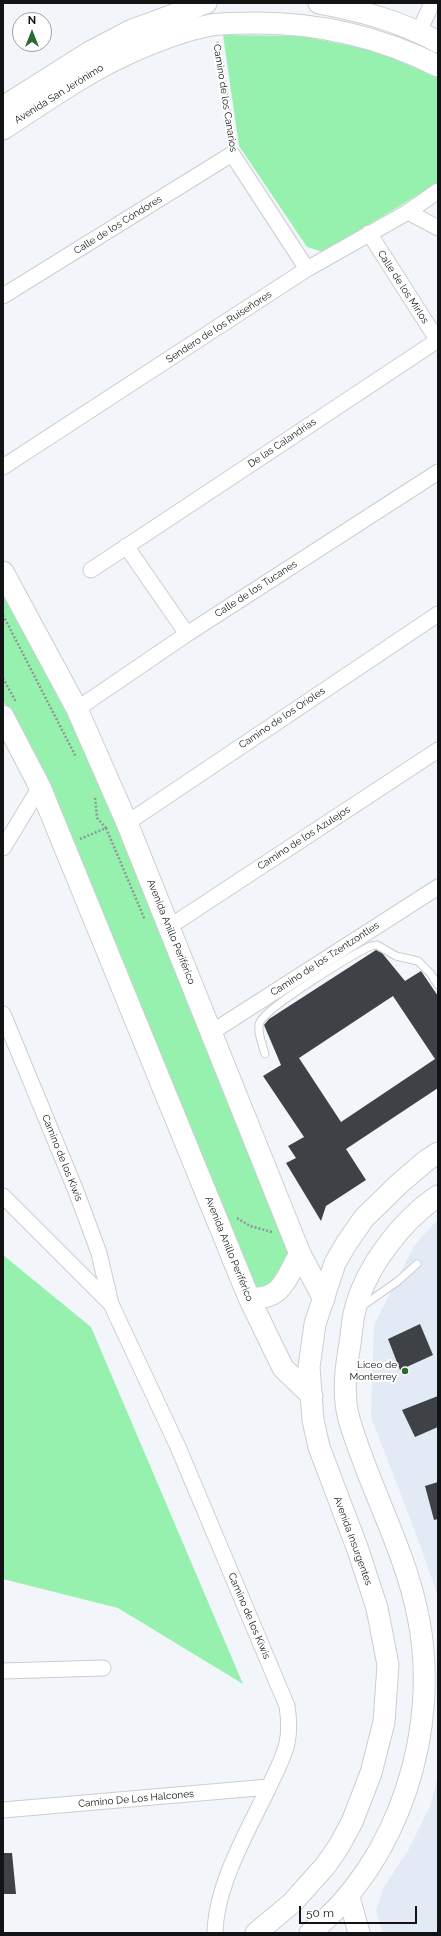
<!DOCTYPE html>
<html>
<head>
<meta charset="utf-8">
<style>
  body { margin:0 }
  #map { position:relative; width:441px; height:1936px; overflow:hidden; background:#f2f6fb; font-family:Raleway,sans-serif }
  canvas { display:block }
  .frame { position:absolute; inset:0; border:4px solid #111314; pointer-events:none }
  .north { position:absolute; left:12px; top:12px; width:40px; height:40px; box-sizing:border-box; background:#fff; border:1px solid #a0a1a1; border-radius:50%; rotate:0deg; font-size:11px; font-weight:700; line-height:16px; text-align:center; color:#111314 }
  .north::after { content:''; display:block; margin:auto; width:14px; height:18px; background:#2a6a33; clip-path:polygon(50% 0,100% 100%,50% 72%,0 100%) }
  .scale { position:absolute; left:299px; top:1906px; width:118px; height:18px; box-sizing:border-box; border:2px solid #111314; border-top:0; padding-left:5px; font-size:12px; line-height:14px; white-space:nowrap; color:#111314; -webkit-text-stroke:3px #fff; paint-order:stroke }
</style>
</head>
<body>
<div id="map">
<canvas width="441" height="1936"></canvas>
<div class="frame"></div>
<div class="north">N</div>
<div class="scale">50 m</div>
</div>
<script>
const ctx = document.querySelector('canvas').getContext('2d');
ctx.lineJoin = 'round';
function fill(path, color) {
  ctx.fillStyle = color;
  ctx.fill(path, 'evenodd');
}
function stroke(path, color, width, dash) {
  ctx.strokeStyle = color;
  ctx.lineWidth = width;
  ctx.lineCap = dash ? 'butt' : 'round';
  ctx.setLineDash(dash || []);
  ctx.stroke(path);
}
function label(font, color, halo, rows, align = 'center') {
  ctx.font = font + ' Raleway,sans-serif';
  ctx.lineWidth = 4;
  ctx.setLineDash([]);
  ctx.textBaseline = 'middle';
  ctx.strokeStyle = halo;
  ctx.fillStyle = color;
  for (const [text, x, y, turn = 0] of rows) {
    ctx.save();
    ctx.translate(x, y);
    ctx.rotate((+turn || 0) * Math.PI / 180);
    ctx.textAlign = isNaN(turn) ? turn : align;
    if (halo) ctx.strokeText(text, 0, 0);
    ctx.fillText(text, 0, 0);
    ctx.restore();
  }
}
fill(new Path2D(`
  M 438,1219 L 438,1596 L 413,1526 L 371,1417 L 374,1325 L 414,1246 Z
  M 438,1775 L 438,1933 L 383,1933 L 376,1911 L 384,1887 L 409,1849 L 431,1804 Z`), '#e1eaf5');
fill(new Path2D(`
  M 223,35 L 301,36 L 377,51 L 438,78 L 438,183 L 323,252 L 307,247 L 239,146 Z
  M 3,588 L 64,704 L 111,811 L 288,1252 L 280,1282 L 253,1291 L 57,806 L 3,700 Z
  M 3,1255 L 91,1327 L 243,1684 L 118,1608 L 3,1579 Z`), '#97f1ae');
fill(new Path2D(`
  M 376,950 L 382,953 L 405,981 L 421,971 L 438,996 L 438,1088 L 346,1149 L 366,1180 L 326,1206 L 321,1221 L 286,1163 L 296,1158 L 288,1146 L 304,1137 L 263,1076 L 281,1065 L 264,1025 L 269,1019 ZM 393,996 L 435,1059 L 341,1122 L 299,1058 Z
  M 420,1324 L 433,1355 L 400,1370 L 388,1339 Z
  M 438,1396 L 438,1427 L 415,1437 L 402,1410 Z
  M 438,1482 L 438,1519 L 434,1520 L 425,1486 Z
  M 3,1853 L 12,1853 L 16,1894 L 3,1894 Z`), '#3e4145');
const lane = new Path2D(`
  M 265,1054 C 263,1046 256,1030 260,1022 C 267,1007 353,954 371,946 L 377,945 L 396,956 L 418,961 L 431,974 L 438,985
  M 361,1307 L 398,1281 L 417,1264`);
const street = new Path2D(`
  M 419,32 L 432,3
  M 408,212 L 438,228
  M 369,233 L 438,341
  M 3,296 L 232,154 L 307,269
  M 3,467 L 307,269 L 408,212 L 438,191
  M 126,546 L 187,634
  M 91,570 L 438,340
  M 77,709 L 187,634 L 438,472
  M 127,823 L 438,614
  M 3,848 L 40,787
  M 169,927 L 438,750
  M 3,1014 L 76,1191 L 99,1253 L 111,1304 L 178,1447 L 287,1706 C 293,1744 283,1756 268,1789 C 247,1832 216,1885 215,1933
  M 212,1032 L 438,887
  M 3,1196 L 111,1304
  M 3,1671 L 103,1668
  M 3,1810 L 269,1787`);
const secondary = new Path2D(`
  M 319,3 C 361,11 400,21 438,42
  M 3,107 L 90,52 L 132,30 L 206,3
  M 3,129 C 43,103 82,75 125,55 C 149,44 185,30 211,25 C 226,23 242,23 257,23 C 322,23 380,37 438,66
  M 3,572 L 77,709 L 127,823 L 300,1254 L 324,1299
  M 3,716 L 40,787 L 249,1298 L 283,1368 L 312,1396
  M 249,1298 C 284,1300 285,1278 300,1254
  M 349,1897 L 359,1933
  M 256,1933 L 292,1903 L 326,1865 L 339,1846 L 352,1822 L 371,1773 L 384,1722 L 388,1665 L 377,1608 L 358,1550 L 319,1447 L 313,1420 L 309,1367 L 315,1324 L 335,1263 L 346,1244 L 364,1218 L 400,1183 L 427,1160 L 438,1153
  M 310,1933 C 400,1861 441,1727 418,1616 C 405,1549 368,1485 349,1419 C 343,1397 345,1372 349,1350 C 351,1338 352,1325 354,1314 C 364,1269 401,1221 438,1196`);
stroke(lane, '#caced3', 9);
stroke(street, '#caced3', 17);
stroke(secondary, '#caced3', 23);
stroke(new Path2D(`
  M 217,42 L 220,48 L 232,128 L 232,140
  M 3,615 L 76,757
  M 3,678 L 16,702
  M 106,828 L 145,920
  M 80,839 L 106,828 L 97,818 L 95,797
  M 237,1218 L 250,1226 L 272,1232`), '#939699', 2.5, [2, 2]);
stroke(lane, '#fff', 7);
stroke(street, '#fff', 15);
stroke(secondary, '#fff', 21);
for (const [x, y, r, color] of [
  [405,1371,4,"#2a6a33"]
]) {
  const dot = new Path2D();
  dot.arc(x, y, r, 0, 2 * Math.PI);
  ctx.fillStyle = color;
  ctx.fill(dot);
  stroke(dot, '#fff', 1.5);
}
label('10px', '#111314', '#fff', [
  ["Avenida San Jerónimo",59,94,-32],
  ["Camino de los Canarios",225,98,81],
  ["Calle de los Cóndores",118,225,-32],
  ["Calle de los Mirlos",403,287,57],
  ["Sendero de los Ruiseñores",219,327,-33],
  ["De las Calandrias",282,443,-34],
  ["Calle de los Tucanes",256,589,-33],
  ["Camino de los Orioles",282,718,-34],
  ["Camino de los Azulejos",304,838,-33],
  ["Avenida Anillo Periférico",171,932,68],
  ["Camino de los Tzentzontles",325,959,-33],
  ["Camino de los Kiwis",62,1158,68],
  ["Avenida Anillo Periférico",229,1249,68],
  ["Avenida Insurgentes",353,1541,70],
  ["Camino de los Kiwis",249,1616,67],
  ["Camino De Los Halcones",136,1799,-5]
]);
label('10px', '#111314', '#fff', [
  ["Liceo de",397,1365],
  ["Monterrey",397,1377]
], 'right');
</script>
</body>
</html>
